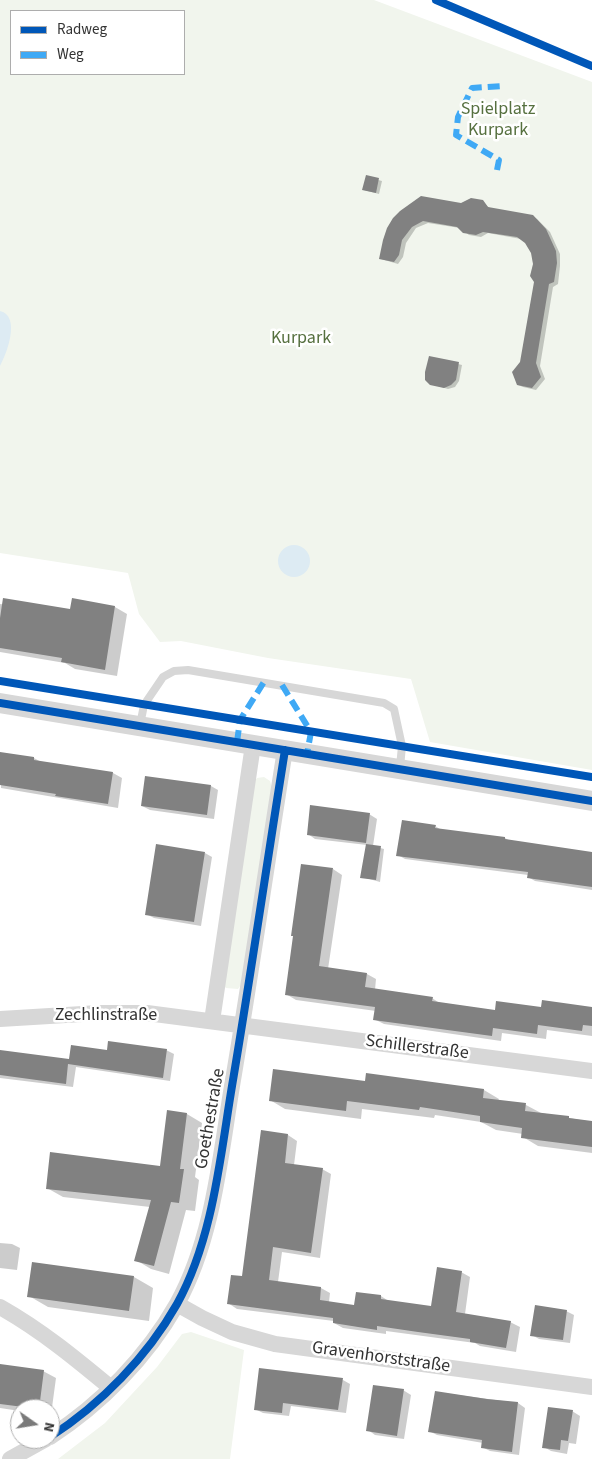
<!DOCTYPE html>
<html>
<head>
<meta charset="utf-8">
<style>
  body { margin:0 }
  #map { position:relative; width:592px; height:1459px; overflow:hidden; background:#fff; font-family:"Source Sans 3",sans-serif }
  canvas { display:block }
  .legend { position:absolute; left:10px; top:10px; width:175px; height:65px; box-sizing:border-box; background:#fff; border:1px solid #adadad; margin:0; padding:6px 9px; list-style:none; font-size:15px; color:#333 }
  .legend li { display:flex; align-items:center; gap:10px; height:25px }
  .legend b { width:25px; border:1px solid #adadad }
  .north { position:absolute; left:10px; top:1399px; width:50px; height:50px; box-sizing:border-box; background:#fff; border:1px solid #adadad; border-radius:50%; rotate:103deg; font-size:14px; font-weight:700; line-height:20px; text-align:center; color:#333 }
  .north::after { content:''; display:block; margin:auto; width:18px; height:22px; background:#7a7a7a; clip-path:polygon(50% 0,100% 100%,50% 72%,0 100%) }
</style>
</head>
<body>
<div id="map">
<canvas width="592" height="1459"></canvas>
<ul class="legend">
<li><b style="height:6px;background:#0057b8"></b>Radweg</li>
<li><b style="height:6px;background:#3fa9f5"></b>Weg</li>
</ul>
<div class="north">N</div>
</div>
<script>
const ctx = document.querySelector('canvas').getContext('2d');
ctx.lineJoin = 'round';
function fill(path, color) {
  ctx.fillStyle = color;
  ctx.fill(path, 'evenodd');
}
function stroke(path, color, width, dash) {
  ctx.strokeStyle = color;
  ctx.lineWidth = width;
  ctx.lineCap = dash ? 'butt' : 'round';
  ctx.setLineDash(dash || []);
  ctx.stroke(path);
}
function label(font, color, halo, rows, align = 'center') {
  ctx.font = font + ' "Source Sans 3",sans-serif';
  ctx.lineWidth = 5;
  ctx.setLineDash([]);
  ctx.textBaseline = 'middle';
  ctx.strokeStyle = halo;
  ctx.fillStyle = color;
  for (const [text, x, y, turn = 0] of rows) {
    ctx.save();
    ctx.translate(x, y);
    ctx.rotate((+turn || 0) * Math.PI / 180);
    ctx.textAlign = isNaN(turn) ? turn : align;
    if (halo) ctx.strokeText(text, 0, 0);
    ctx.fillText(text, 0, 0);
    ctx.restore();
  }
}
fill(new Path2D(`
  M 0,0 L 374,0 L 592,82 L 592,770 L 430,742 L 411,679 L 268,658 L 181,641 L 160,642 L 139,614 L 128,573 L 0,553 ZM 11,11 L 184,11 L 184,74 L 11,74 Z
  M 264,777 L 270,781 L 272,788 L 243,982 L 238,989 L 226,988 L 222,984 L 252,784 L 257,778 Z
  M 191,1332 L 244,1350 L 230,1459 L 58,1459 L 105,1423 L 157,1367 L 182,1334 Z`), '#f1f5ed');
fill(new Path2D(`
  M 0,311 C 21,316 7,353 0,366 Z
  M278 561a16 16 0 1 1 32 0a16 16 0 1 1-32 0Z`), '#ddebf3');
fill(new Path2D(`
  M 367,177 L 382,181 L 379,194 L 364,190 Z
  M 482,202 L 491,209 L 532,216 L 537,219 L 550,232 L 560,254 L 560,266 L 558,284 L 553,287 L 540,366 L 545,379 L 536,390 L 523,387 L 518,385 L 535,281 L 532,253 L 526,242 L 521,239 L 488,233 L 481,237 L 469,235 L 460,228 L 428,223 L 416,228 L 406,243 L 403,257 L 398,264 L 381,259 L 388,229 L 462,204 Z
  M 430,357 L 462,365 L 459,381 L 455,387 L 448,389 L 431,384 Z
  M 73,600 L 115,607 L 127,614 L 117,676 L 75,669 L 65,663 L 0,652 L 0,604 L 71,611 Z
  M 0,753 L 34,758 L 41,762 L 113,773 L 122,778 L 118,808 L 1,788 Z
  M 211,786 L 218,790 L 214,819 L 150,810 L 142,806 Z
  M 369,814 L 377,819 L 373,846 L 384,849 L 380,882 L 362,877 L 367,845 L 315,839 L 308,834 Z
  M 435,826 L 443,831 L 505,838 L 510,841 L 592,854 L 592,890 L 535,881 L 528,877 L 528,875 L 405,859 L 398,855 Z
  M 205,853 L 212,857 L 201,926 L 154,918 L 146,914 Z
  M 333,869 L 342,875 L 328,969 L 367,974 L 376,979 L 375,990 L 432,998 L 441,1004 L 496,1011 L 542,1009 L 592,1009 L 592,1036 L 547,1030 L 546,1039 L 502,1033 L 501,1041 L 384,1024 L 374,1019 L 376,1011 L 296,1000 L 286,994 Z
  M 166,1050 L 174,1054 L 170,1081 L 76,1067 L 73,1087 L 0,1078 L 0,1051 L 70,1061 L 108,1051 Z
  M 366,1082 L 484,1090 L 499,1099 L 498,1101 L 526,1105 L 541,1113 L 592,1122 L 592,1153 L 538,1146 L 523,1137 L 523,1134 L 496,1130 L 481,1122 L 435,1115 L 434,1118 L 362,1109 L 361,1119 L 285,1109 L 270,1100 Z
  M 168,1112 L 187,1114 L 202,1123 L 195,1177 L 199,1180 L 195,1211 L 186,1210 L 169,1274 L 151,1269 L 136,1260 L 150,1207 L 63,1197 L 47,1188 L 161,1168 Z
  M 262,1132 L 288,1135 L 297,1141 L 294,1165 L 322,1169 L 331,1174 L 320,1258 L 282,1252 L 278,1282 L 321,1288 L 330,1293 L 329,1302 L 355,1307 L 357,1293 L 381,1296 L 390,1302 L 432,1307 L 461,1272 L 470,1277 L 465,1314 L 510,1322 L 520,1327 L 516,1352 L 480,1346 L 475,1343 L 386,1331 L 386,1334 L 343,1328 L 334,1323 L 334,1321 L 237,1309 L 228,1303 L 243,1277 Z
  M 0,1243 L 12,1244 L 20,1248 L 17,1270 L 0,1268 Z
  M 134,1277 L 153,1288 L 149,1321 L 48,1307 L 29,1296 Z
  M 566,1311 L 574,1315 L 570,1343 L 539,1339 L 532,1335 Z
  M 0,1366 L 43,1371 L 56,1378 L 51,1415 L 50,1409 L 20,1409 L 20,1411 L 0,1408 Z
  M 343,1380 L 350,1384 L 346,1413 L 291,1406 L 289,1416 L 263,1413 L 255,1409 Z
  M 403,1390 L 411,1395 L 404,1439 L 375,1435 L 368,1430 Z
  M 436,1392 L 518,1403 L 525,1408 L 519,1455 L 490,1451 L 482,1447 L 483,1443 L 437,1435 L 429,1431 Z
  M 572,1411 L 580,1416 L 576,1444 L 569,1443 L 567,1454 L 551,1451 L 544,1447 Z`), '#0003');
fill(new Path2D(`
  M 366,175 L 379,178 L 376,193 L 362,190 Z
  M 421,196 L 461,203 L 471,198 L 483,200 L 488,207 L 533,215 L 546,229 L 556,251 L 557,263 L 554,282 L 549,284 L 536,363 L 541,377 L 532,388 L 517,385 L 512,372 L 520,362 L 534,282 L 530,276 L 533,264 L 531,253 L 525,243 L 517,237 L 483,232 L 476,235 L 463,233 L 457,227 L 423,221 L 412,227 L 402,240 L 399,255 L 394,262 L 379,259 L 383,240 L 387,228 L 393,218 L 400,211 Z
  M 429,356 L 459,362 L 456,380 L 451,385 L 444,388 L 430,385 L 425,380 L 425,372 Z
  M 3,598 L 70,609 L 72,598 L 115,606 L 105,670 L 61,662 L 62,658 L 0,648 L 0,618 Z
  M 0,752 L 34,757 L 34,760 L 113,772 L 108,804 L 55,796 L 56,794 L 0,785 Z
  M 145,776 L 211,785 L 207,815 L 141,806 Z
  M 310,805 L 370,813 L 366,843 L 307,835 Z
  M 402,820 L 436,825 L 435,828 L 505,837 L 505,839 L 592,852 L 592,887 L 527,878 L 528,872 L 396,856 Z
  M 156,844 L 205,852 L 194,922 L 145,915 Z
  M 366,844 L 381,846 L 376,880 L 360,878 Z
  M 301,864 L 333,868 L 319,966 L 367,973 L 365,987 L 433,997 L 432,1001 L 495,1010 L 496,1001 L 541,1007 L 542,1000 L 592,1007 L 592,1026 L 583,1025 L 582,1031 L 538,1025 L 537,1034 L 493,1028 L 492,1036 L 373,1020 L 375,1007 L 285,995 L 293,936 L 291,936 Z
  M 108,1041 L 167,1049 L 163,1078 L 68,1064 L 66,1084 L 0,1075 L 0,1050 L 69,1059 L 71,1045 L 107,1050 Z
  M 273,1069 L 365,1081 L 366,1073 L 484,1089 L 483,1098 L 526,1103 L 525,1111 L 569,1116 L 569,1118 L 592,1121 L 592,1147 L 521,1138 L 522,1128 L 480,1122 L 480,1116 L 420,1107 L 419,1110 L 347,1101 L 346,1111 L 269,1101 Z
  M 167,1110 L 187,1113 L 180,1169 L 184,1169 L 179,1203 L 171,1202 L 154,1266 L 134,1261 L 151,1200 L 46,1189 L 50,1152 L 160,1166 Z
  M 261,1130 L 288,1134 L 285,1163 L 323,1168 L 311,1253 L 273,1247 L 269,1280 L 321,1287 L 320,1300 L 354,1305 L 356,1292 L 381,1295 L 381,1299 L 431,1306 L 437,1267 L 462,1271 L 456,1312 L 511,1321 L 506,1348 L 470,1342 L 470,1339 L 418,1332 L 377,1326 L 377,1330 L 333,1323 L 333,1318 L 227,1304 L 231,1275 L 242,1276 Z
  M 32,1262 L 134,1276 L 129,1311 L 27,1297 Z
  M 535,1305 L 567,1310 L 563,1340 L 530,1336 Z
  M 0,1364 L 44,1370 L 39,1409 L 0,1404 Z
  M 259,1368 L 343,1378 L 338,1410 L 283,1403 L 282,1413 L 254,1410 Z
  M 373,1385 L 404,1389 L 397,1436 L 366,1431 Z
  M 435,1391 L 487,1399 L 518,1402 L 512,1452 L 481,1448 L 482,1440 L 428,1432 Z
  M 548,1407 L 573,1410 L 568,1441 L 561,1440 L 560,1450 L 542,1448 Z`), '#818181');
stroke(new Path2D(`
  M 140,725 L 144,705 L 163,677 L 174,671 L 188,670 L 384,703 L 394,709 L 402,746 L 400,767`), '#d7d7d7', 8);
stroke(new Path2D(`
  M 0,1019 L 99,1013 L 147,1013 L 592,1071
  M 212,1021 L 253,745
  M 177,1304 L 202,1318 L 232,1332 L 275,1344 L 592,1387
  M 0,1307 C 41,1330 76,1359 111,1388
  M 50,1437 C 101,1404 147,1357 177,1304 C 213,1239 220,1158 232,1086 C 251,974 267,862 285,750
  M 10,1459 L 46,1439`), '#d7d7d7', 16);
stroke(new Path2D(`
  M 0,703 L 592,801`), '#d7d7d7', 20);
stroke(new Path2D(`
  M 497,170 L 499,160 L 456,135 L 458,117 L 472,88 L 502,86
  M 282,685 L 311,732 L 307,754
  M 237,742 L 240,720 L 264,682`), '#3fa9f5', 6, [12, 6]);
stroke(new Path2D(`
  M 436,0 L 592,66
  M 0,681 L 592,777
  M 0,703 L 592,801
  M 50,1437 C 101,1404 147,1357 177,1304 C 213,1239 220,1158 232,1086 C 251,974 267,862 285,750`), '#0057b8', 8);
label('18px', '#56703f', '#fff', [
  ["Spielplatz",498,110],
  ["Kurpark",498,131],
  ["Kurpark",301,339]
]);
label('18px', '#333', '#fff', [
  ["Zechlinstraße",106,1016],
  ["Schillerstraße",417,1048,7],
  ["Goethestraße",211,1119,-80],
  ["Gravenhorststraße",381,1358,8]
]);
</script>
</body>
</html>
